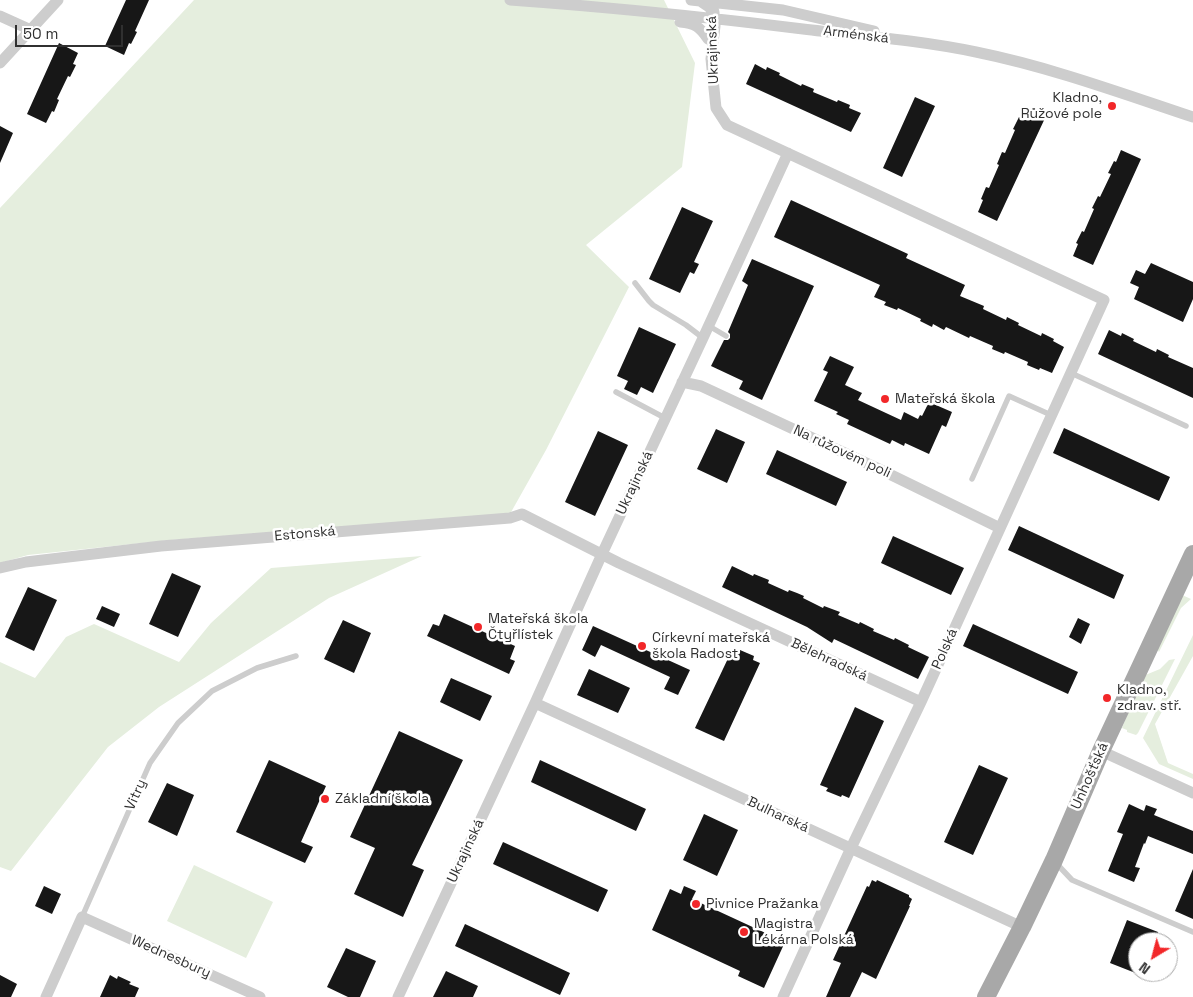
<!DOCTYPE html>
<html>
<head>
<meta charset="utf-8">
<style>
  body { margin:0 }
  #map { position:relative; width:1193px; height:997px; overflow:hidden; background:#fff; font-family:"Space Grotesk",sans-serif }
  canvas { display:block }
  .north { position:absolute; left:1128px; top:932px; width:50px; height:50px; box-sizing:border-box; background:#fff; border:1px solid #acacac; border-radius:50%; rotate:217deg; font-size:14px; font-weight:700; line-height:20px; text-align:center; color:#303030 }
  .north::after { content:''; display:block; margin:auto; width:18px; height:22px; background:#f22729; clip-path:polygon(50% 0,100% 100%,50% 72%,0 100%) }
  .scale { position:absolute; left:15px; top:25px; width:108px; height:22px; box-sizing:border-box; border:2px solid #303030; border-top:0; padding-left:6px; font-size:15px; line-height:18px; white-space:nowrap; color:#303030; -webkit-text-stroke:4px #fff; paint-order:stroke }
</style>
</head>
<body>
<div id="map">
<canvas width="1193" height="997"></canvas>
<div class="north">N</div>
<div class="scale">50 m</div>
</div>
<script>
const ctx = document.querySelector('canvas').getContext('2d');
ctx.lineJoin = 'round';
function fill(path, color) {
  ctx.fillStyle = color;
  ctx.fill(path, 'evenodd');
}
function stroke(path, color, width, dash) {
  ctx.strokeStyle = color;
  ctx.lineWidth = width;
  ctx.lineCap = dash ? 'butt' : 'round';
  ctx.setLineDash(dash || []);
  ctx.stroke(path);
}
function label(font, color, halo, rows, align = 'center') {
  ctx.font = font + ' "Space Grotesk",sans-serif';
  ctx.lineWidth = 5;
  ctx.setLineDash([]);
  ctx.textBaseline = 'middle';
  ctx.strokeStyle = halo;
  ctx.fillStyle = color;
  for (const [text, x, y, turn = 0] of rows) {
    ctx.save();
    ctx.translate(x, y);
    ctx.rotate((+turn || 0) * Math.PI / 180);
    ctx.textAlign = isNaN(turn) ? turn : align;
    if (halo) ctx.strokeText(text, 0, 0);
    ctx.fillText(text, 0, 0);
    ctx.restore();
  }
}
fill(new Path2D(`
  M 194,0 L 664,0 L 695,63 L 682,167 L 586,245 L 629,287 L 546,450 L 510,514 L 171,540 L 28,555 L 0,563 L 0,208 Z
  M 422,556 L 329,598 L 159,707 L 108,747 L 11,871 L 0,867 L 0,662 L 35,678 L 66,637 L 94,624 L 179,662 L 211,623 L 271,568 Z
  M 1182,595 L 1191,599 L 1181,608 L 1159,652 L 1156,647 Z
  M 1193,635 L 1193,656 L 1155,724 L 1168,763 L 1193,774 L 1193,779 L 1159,764 L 1143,738 Z
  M 1175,659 L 1138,733 L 1136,735 L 1127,732 L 1127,730 L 1122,728 L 1143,676 L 1160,669 L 1169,660 Z
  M 194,865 L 273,902 L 246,958 L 167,921 Z`), '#e5eede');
fill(new Path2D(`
  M 126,0 L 149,0 L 135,31 L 137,32 L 131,44 L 129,43 L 124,55 L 105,46 Z
  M 59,43 L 78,53 L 73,64 L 76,65 L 70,77 L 68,76 L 57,99 L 59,100 L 54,112 L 52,111 L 46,123 L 27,114 Z
  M 755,64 L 766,70 L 767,67 L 780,73 L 779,75 L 801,86 L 802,84 L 814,89 L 813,92 L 837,102 L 838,100 L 850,105 L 849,108 L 861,113 L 851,132 L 746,84 Z
  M 915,97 L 935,106 L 902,177 L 883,168 Z
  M 1026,106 L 1046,116 L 997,221 L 978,212 L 983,200 L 981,199 L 986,187 L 989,188 L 999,165 L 997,164 L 1002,152 L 1005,153 L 1015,130 L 1013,129 L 1019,117 L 1021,118 Z
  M 0,126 L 13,133 L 0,163 Z
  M 1121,150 L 1141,159 L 1093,265 L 1073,256 L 1078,244 L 1076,243 L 1082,231 L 1084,232 L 1094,209 L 1092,208 L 1098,196 L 1100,197 L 1111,174 L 1108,173 L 1114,161 L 1116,162 Z
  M 791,200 L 908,254 L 906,258 L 965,285 L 960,296 L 984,306 L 983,309 L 1006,320 L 1007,317 L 1019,323 L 1018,325 L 1041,336 L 1042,333 L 1054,339 L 1053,341 L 1064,347 L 1052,373 L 1040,368 L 1039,370 L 1027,365 L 1028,362 L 1005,352 L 1004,354 L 992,349 L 993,346 L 970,336 L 969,338 L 946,327 L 944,330 L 933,324 L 932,327 L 920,321 L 921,319 L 898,308 L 897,310 L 884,305 L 886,302 L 874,297 L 880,285 L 774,237 Z
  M 682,207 L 713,221 L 694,262 L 699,264 L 694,274 L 690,272 L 680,293 L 649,279 Z
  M 752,259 L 814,286 L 762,400 L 739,389 L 743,381 L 711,366 L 724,340 L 728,340 L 730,338 L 730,334 L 728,332 L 748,285 L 742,281 Z
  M 1151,263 L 1193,282 L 1193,299 L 1183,322 L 1134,299 L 1139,287 L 1130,283 L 1136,270 L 1145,274 Z
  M 639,327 L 676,344 L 653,393 L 641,387 L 637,395 L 624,389 L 628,381 L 617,376 Z
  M 1109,330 L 1121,336 L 1122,333 L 1134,339 L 1133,341 L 1156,352 L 1157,349 L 1169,355 L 1168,357 L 1193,368 L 1193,398 L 1098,354 Z
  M 830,356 L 854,367 L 845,385 L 862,393 L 858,400 L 901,420 L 904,412 L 918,419 L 920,415 L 922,416 L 929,402 L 952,412 L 946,427 L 942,425 L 929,454 L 905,443 L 904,446 L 892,440 L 890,444 L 847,424 L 849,420 L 836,414 L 838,412 L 814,401 L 828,372 L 823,370 Z
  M 1064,428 L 1170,477 L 1159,501 L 1053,453 Z
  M 716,429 L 745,442 L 727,483 L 697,469 Z
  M 598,431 L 628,445 L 595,516 L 565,502 Z
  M 777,450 L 847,482 L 836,506 L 766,474 Z
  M 1019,526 L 1124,575 L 1114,599 L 1008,550 Z
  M 893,536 L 964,568 L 951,595 L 881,563 Z
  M 732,566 L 753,576 L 754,574 L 769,580 L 768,583 L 788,592 L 789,590 L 797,593 L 804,596 L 803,598 L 823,608 L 824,606 L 840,612 L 838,615 L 859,624 L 860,622 L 874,629 L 873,631 L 894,640 L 895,638 L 909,645 L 908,647 L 929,657 L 918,679 L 834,639 L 832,643 L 807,627 L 722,587 Z
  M 172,573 L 201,586 L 178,637 L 149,624 Z
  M 28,587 L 57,600 L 34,651 L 5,637 Z
  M 102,606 L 120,614 L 114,627 L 96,619 Z
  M 444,614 L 515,646 L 510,659 L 515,661 L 509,674 L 427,636 L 433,624 L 439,626 Z
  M 1078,618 L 1090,624 L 1081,644 L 1069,637 Z
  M 343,620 L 371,633 L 354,673 L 324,659 Z
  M 973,624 L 1078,672 L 1068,694 L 963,646 Z
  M 593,626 L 690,670 L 678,695 L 664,689 L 670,677 L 601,645 L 595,657 L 582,650 Z
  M 732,650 L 739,653 L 740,650 L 754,656 L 753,660 L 760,663 L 724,741 L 695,728 Z
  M 589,669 L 630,688 L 618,713 L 577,695 Z
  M 451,678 L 492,696 L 480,721 L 440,702 Z
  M 855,707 L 884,721 L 849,798 L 842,795 L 841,797 L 826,791 L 828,788 L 820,785 Z
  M 399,731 L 463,760 L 412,865 L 424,870 L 403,917 L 354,894 L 375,848 L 350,837 Z
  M 269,760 L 326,786 L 301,842 L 313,847 L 305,863 L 236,832 Z
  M 540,760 L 646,809 L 636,831 L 531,782 Z
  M 979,765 L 1008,778 L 973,855 L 944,842 Z
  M 167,783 L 194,795 L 177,836 L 148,822 Z
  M 1129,804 L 1144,811 L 1146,805 L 1157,809 L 1154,815 L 1193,831 L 1193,854 L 1148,836 L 1145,844 L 1144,843 L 1135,867 L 1140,868 L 1134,882 L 1108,871 L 1123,834 L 1117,832 Z
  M 704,814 L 738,830 L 717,876 L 683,860 Z
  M 503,842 L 608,890 L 598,912 L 493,864 Z
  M 1193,869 L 1193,919 L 1175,911 Z
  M 872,880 L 876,882 L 877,880 L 909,895 L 909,897 L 912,899 L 909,906 L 910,906 L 876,979 L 862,972 L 850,997 L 826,997 L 841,963 L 833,960 L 867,886 L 869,887 Z
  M 44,886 L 61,894 L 52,914 L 35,906 Z
  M 684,886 L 696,891 L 692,899 L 785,942 L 764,988 L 738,976 L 740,971 L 652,930 L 670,889 L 681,894 Z
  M 1127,920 L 1158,932 L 1154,942 L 1138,942 L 1138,974 L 1110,963 Z
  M 465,924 L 570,973 L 560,995 L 455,946 Z
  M 346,948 L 376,961 L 360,997 L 348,997 L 327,987 Z
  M 446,971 L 478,986 L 473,997 L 433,997 Z
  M 0,975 L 17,984 L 11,997 L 0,997 Z
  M 110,975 L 117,979 L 118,976 L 131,982 L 129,984 L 139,988 L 135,997 L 100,997 Z`), '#171717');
stroke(new Path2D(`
  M 635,283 L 649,301 L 653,305 L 686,325 L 703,338
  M 709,326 L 726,336
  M 1071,373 L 1186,426
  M 616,392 L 665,418
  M 972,479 L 1009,396 L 1051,415
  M 1056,863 L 1072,880 L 1193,932
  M 82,917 L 150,763 L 178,723 L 212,691 L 257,668 L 296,656`), '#cdcdcd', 5.5);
stroke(new Path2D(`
  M 510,0 C 608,7 706,17 803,29 C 861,36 919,40 976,52 C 1050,67 1121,93 1193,117
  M 691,0 L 783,10 L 874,31
  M 700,1 L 709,7 L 714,12 L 715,26 L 711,59 L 716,108 L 727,125 L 1104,300 L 921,702 L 851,848 L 783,997
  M 0,16 L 31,30
  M 680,22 C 695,23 700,27 708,39
  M 0,63 L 58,0
  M 682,382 L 701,386 L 879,469 L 1000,528
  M 0,568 L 26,562 L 161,546 L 510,518 L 522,514 L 619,563 L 921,702
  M 535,703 L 1022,927
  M 1101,751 L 1193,793
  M 46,997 L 82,917 L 260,997
  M 398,997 L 535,703 L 602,554 L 703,338 L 788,153`), '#cdcdcd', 11);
stroke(new Path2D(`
  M 986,997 L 1022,927 L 1054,860 L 1101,751 L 1193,554`), '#a8a8a8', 18);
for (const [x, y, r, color] of [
  [1112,106,5,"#f22729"],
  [885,399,5,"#f22729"],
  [478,627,5,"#f22729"],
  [642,646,5,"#f22729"],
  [1107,698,5,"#f22729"],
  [325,799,5,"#f22729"],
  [696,904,5,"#f22729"],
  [744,932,5,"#f22729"]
]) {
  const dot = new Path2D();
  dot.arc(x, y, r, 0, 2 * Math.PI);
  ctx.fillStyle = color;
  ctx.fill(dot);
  stroke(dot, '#fff', 2);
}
label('14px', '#303030', '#fff', [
  ["Arménská",856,35,7],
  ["Ukrajinská",713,50,-92],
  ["Na růžovém poli",842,452,25],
  ["Ukrajinská",635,483,-65],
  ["Estonská",305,534,-5],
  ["Polská",945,649,-66],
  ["Bělehradská",829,660,25],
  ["Unhošťská",1090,776,-66],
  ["Vitry",136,795,-66],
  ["Bulharská",778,815,25],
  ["Ukrajinská",466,851,-65],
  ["Wednesbury",171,957,24]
]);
label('14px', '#303030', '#fff', [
  ["Kladno,",1102,98,"right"],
  ["Růžové pole",1102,114,"right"],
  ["Mateřská škola",895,399],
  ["Mateřská škola",488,619],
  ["Čtyřlístek",488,635],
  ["Církevní mateřská",652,638],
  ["škola Radost",652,654],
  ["Kladno,",1117,690],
  ["zdrav. stř.",1117,706],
  ["Základní škola",335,799],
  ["Pivnice Pražanka",706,904],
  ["Magistra",754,924],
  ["Lékárna Polská",754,940]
], 'left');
</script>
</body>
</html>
